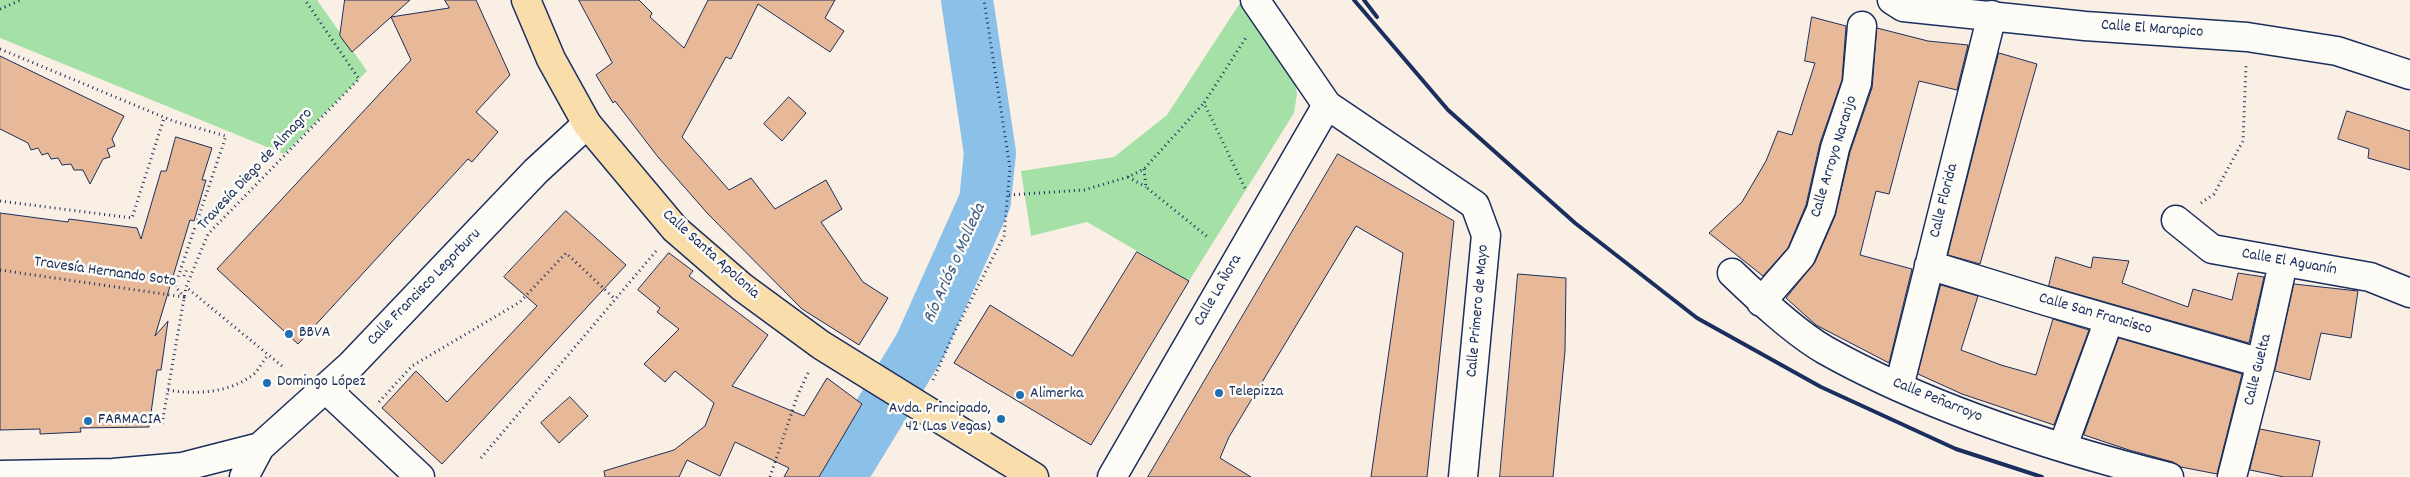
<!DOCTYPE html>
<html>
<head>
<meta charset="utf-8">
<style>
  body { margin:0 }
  canvas { display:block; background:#f9efe4 }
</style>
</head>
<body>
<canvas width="2410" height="477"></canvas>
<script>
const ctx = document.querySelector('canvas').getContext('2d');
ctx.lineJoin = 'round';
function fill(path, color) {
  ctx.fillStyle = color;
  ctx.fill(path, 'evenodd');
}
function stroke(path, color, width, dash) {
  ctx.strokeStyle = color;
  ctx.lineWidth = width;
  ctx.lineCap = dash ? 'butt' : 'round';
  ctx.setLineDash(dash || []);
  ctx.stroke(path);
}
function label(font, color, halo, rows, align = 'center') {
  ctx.font = font + ' Dekko,sans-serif';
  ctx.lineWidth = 5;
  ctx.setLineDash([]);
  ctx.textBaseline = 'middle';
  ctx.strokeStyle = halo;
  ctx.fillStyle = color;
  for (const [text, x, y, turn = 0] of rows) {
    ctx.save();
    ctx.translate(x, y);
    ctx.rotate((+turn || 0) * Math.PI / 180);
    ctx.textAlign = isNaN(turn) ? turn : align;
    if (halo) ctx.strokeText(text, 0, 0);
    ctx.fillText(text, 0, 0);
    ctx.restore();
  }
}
fill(new Path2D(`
  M 0,0 L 317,0 L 367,71 L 284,154 L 0,38 Z
  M 1242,0 L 1295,80 L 1297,94 L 1294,113 L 1189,281 L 1087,222 L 1031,236 L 1021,171 L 1114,157 L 1167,115 Z`), '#a5e0a6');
stroke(new Path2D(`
  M 840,477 L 920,346 L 985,201 L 990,153 L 967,0`), '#8bc1e9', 52);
const building = new Path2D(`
  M 345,0 L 410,0 L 352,52 L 340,36 Z
  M 445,0 L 476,0 L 510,75 L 476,112 L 498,132 L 472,162 L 468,159 L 298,344 L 217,269 L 411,60 L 391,17 L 449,8 Z
  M 579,0 L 639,0 L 652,13 L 650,17 L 684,48 L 708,0 L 835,0 L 825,18 L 844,31 L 830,52 L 758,4 L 731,59 L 726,57 L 682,137 L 729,190 L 751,178 L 775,209 L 826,180 L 842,209 L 821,222 L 863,282 L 888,298 L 859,345 L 802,309 L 708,214 L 658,157 L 615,101 L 613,103 L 596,75 L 612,63 Z
  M 1812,17 L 1846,26 L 1842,80 L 1820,143 L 1806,205 L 1788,248 L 1763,276 L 1709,233 L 1742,202 L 1766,161 L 1778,131 L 1792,135 L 1815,63 L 1805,61 Z
  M 1877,28 L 1928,41 L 1968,45 L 1957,90 L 1919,81 L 1889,194 L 1876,191 L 1860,255 L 1912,269 L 1889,363 L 1816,325 L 1786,298 L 1815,262 L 1835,216 L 1850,152 L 1872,88 Z
  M 1999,53 L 2037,64 L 1980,264 L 1948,255 Z
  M 0,56 L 124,116 L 112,139 L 115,146 L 107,149 L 110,157 L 103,159 L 90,184 L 83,170 L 74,170 L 71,164 L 62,165 L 58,158 L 51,159 L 48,153 L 42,155 L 38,148 L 31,150 L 28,143 L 0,129 Z
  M 789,97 L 806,113 L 782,141 L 764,124 Z
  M 2347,111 L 2410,131 L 2410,170 L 2368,158 L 2369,149 L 2338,139 Z
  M 176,137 L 212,148 L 202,180 L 206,180 L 194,221 L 190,220 L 155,336 L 168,321 L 161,370 L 157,370 L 149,427 L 80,428 L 81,432 L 40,434 L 40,429 L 0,430 L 0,213 L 68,222 L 69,219 L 137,228 L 141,239 L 161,171 L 166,171 Z
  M 1338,154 L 1454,221 L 1427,477 L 1371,477 L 1403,253 L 1356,226 L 1229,437 L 1220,458 L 1251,477 L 1148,477 Z
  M 566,211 L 626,265 L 442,464 L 382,408 L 416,371 L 447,402 L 537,306 L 504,277 Z
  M 1137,252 L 1189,281 L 1091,445 L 954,363 L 990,305 L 1072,356 Z
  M 669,253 L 693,271 L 689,276 L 768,335 L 732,386 L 804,416 L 827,378 L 862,404 L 819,477 L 784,477 L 789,468 L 735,442 L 720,476 L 687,460 L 679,477 L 605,477 L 604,471 L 674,450 L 705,426 L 714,403 L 675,371 L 665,382 L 644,364 L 679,329 L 657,312 L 660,308 L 638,290 Z
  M 2056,257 L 2091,268 L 2093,257 L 2129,261 L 2122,283 L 2188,307 L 2193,289 L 2232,300 L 2238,273 L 2264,277 L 2249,343 L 2049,286 Z
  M 1518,274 L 1566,278 L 1565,351 L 1553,477 L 1500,477 Z
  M 2294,284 L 2358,291 L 2351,338 L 2321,333 L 2310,380 L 2275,371 Z
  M 1941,285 L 1978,296 L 1961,350 L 2001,365 L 2036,375 L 2053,319 L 2089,330 L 2054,425 L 1962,394 L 1918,374 Z
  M 2119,338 L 2242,374 L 2217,474 L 2181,467 L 2173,462 L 2129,450 L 2084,435 Z
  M 570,397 L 588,416 L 559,443 L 541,423 Z
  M 2260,429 L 2320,441 L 2312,477 L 2284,477 L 2250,470 Z`);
fill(building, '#e8b999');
stroke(building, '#1b2f5e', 1);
const minor = new Path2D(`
  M 1255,0 L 1327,105 L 1475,205 L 1486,235 L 1463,477
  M 1892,0 L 1903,7 L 2085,26 L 2247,37 L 2337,51 L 2410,75
  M 2176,220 L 2212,249 L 2370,277 L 2410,293
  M 1929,265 L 2046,301 L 2261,363
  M 1732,273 C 1758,298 1794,332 1825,350 C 1930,409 2053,448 2169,477
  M 1761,302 L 1801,256 L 1821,210 L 1835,148 L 1857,83 L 1862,26
  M 1899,387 L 1992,15
  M 326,389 L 420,477
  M 2063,446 L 2109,320
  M 0,475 L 113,473 L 182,467 L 260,447
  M 244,477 L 260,447 L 351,365 L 536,171 L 587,124
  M 1112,477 L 1327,105
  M 2232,477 L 2261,363 L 2283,263`);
const primary = new Path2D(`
  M 526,0 L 551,59 L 587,124 L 675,229 L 742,287 L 821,345 L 1034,477`);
stroke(minor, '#1b2f5e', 31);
stroke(primary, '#1b2f5e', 31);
stroke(new Path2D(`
  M 0,9 L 21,0
  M 0,49 L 173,121 L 226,136 L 175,286 L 184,297 L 0,270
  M 1144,169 L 1146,187 L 1209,238
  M 1128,177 L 1146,187
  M 1245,188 L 1204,103 L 1247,36
  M 1009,195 L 1084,190 L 1128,177 L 1144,169 L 1204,103
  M 0,201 L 132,218 L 164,118
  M 2201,203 L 2214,194 L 2243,141 L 2246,66
  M 184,276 L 188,267
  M 282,366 L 186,287 L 208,234 L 359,79 L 305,0
  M 933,380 L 955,331 L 1004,236 L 1010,168 L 984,0
  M 168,390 C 196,395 230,393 254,374 C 259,369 263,361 268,355
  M 379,402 L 412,366 L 520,302 L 566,253 L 615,299
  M 162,424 L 186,287
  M 481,458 L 657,250
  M 770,477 L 798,394 L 809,371`), '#1b2f5e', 3, [1, 4]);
stroke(minor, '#fdfcf7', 28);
stroke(primary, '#f9ddab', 28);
stroke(new Path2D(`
  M 1354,0 L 1448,110 L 1575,223 L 1697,318 L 1821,387 L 1956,449 L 2042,477
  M 1364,0 L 1377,17`), '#1b2f5e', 4);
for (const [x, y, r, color] of [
  [289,334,5,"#1f6fb2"],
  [267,383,5,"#1f6fb2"],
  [1219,393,5,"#1f6fb2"],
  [1020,395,5,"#1f6fb2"],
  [1001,419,5,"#1f6fb2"],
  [88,421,5,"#1f6fb2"]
]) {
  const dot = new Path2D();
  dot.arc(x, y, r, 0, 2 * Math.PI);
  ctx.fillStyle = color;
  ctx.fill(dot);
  stroke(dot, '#fdfcf7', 2);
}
label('16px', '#1b2f5e', '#fdfcf7', [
  ["Calle El Marapico",2152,30,4],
  ["Calle Arroyo Naranjo",1835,157,-73],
  ["Travesía Diego de Almagro",256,170,-47],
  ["Calle Florida",1945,201,-76],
  ["Calle Santa Apolonia",710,255,42],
  ["Calle El Aguanín",2289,263,10],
  ["Travesía Hernando Soto",105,273,8],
  ["Calle Francisco Legorburu",425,288,-46],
  ["Calle La Ñora",1219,291,-60],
  ["Calle Primero de Mayo",1479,311,-85],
  ["Calle San Francisco",2095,315,16],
  ["Calle Guelta",2259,370,-76],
  ["Calle Peñarroyo",1937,401,22]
]);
label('16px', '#1b2f5e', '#fdfcf7', [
  ["BBVA",299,334],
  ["Domingo López",277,383],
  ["Telepizza",1229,393],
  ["Alimerka",1030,395],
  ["Avda. Principado,",991,410,"right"],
  ["42 (Las Vegas)",991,428,"right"],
  ["FARMACIA",98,421]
], 'left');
label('italic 18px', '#3d5b88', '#fdfcf7', [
  ["Río Arlós o Molleda",956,264,-66]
]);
</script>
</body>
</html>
